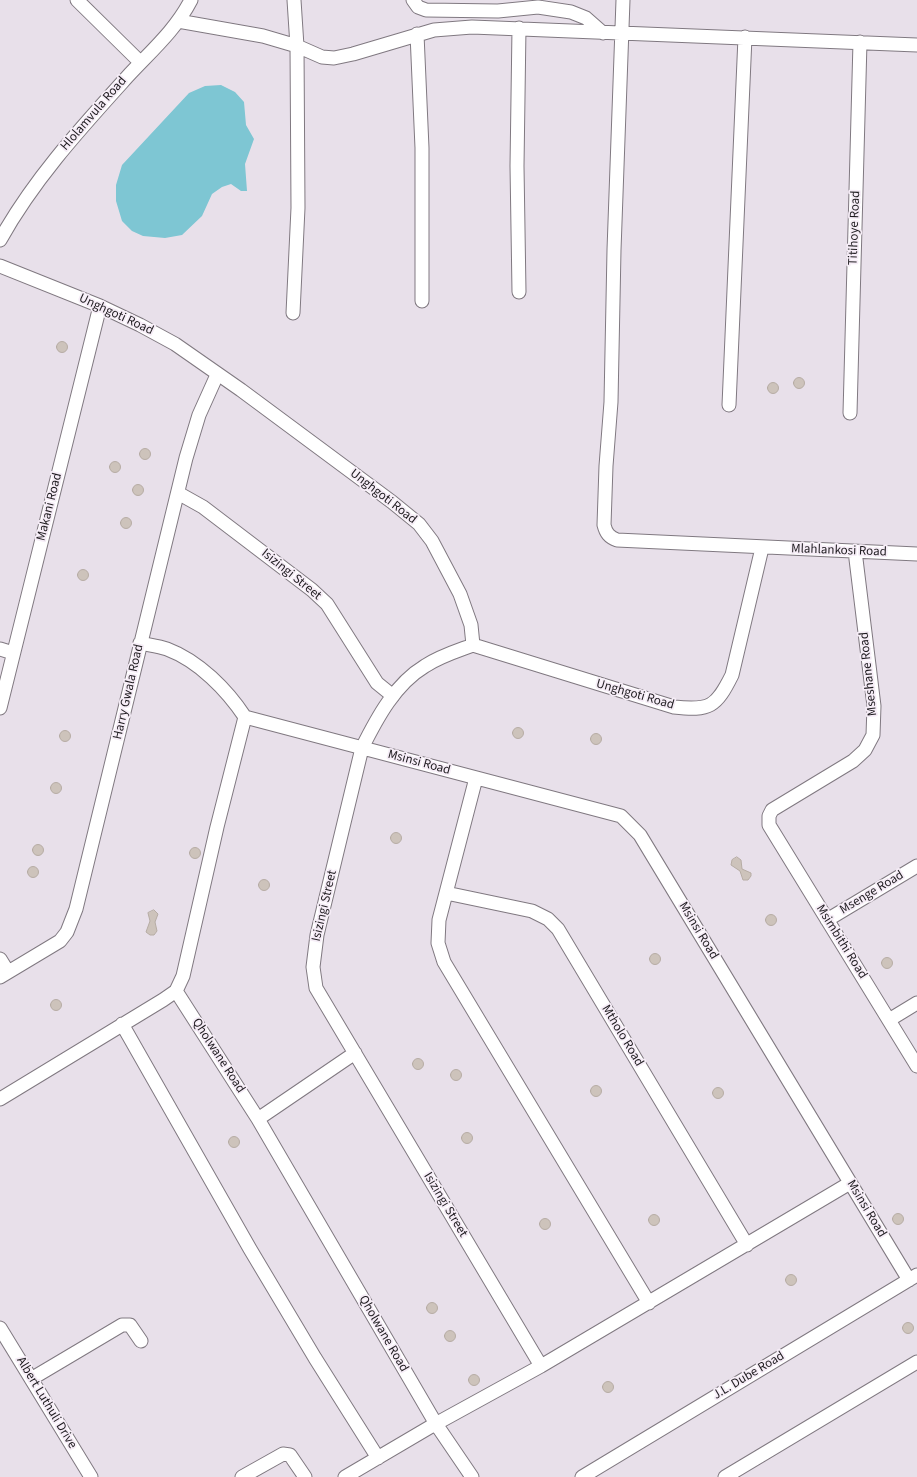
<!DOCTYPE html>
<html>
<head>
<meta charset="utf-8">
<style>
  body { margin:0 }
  canvas { display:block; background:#e8e0ea }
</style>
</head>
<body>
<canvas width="917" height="1477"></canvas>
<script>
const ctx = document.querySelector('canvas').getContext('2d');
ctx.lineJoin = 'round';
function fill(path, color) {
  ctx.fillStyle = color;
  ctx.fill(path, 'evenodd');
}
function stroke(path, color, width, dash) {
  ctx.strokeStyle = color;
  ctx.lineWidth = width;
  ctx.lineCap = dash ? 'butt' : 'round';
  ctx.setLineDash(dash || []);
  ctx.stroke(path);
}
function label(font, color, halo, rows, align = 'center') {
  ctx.font = font + ' "Source Sans 3",sans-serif';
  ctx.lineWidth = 3.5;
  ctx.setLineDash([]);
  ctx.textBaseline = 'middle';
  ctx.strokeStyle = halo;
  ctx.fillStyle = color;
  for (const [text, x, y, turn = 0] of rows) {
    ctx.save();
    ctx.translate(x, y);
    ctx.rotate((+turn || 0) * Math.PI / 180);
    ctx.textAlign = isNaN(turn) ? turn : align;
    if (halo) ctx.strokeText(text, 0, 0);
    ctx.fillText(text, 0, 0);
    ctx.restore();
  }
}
fill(new Path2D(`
  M 221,85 L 235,92 L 244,102 L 246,125 L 254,139 L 245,164 L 247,191 L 241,191 L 231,184 L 222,187 L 212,194 L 202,216 L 182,235 L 165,238 L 143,236 L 132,231 L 122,221 L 116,201 L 116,185 L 122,165 L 189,93 L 205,86 Z`), '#7ec6d3');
const building = new Path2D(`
  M56.5 347a5.5 5.5 0 1 1 11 0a5.5 5.5 0 1 1-11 0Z
  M793.5 383a5.5 5.5 0 1 1 11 0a5.5 5.5 0 1 1-11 0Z
  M767.5 388a5.5 5.5 0 1 1 11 0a5.5 5.5 0 1 1-11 0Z
  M139.5 454a5.5 5.5 0 1 1 11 0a5.5 5.5 0 1 1-11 0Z
  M109.5 467a5.5 5.5 0 1 1 11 0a5.5 5.5 0 1 1-11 0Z
  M132.5 490a5.5 5.5 0 1 1 11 0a5.5 5.5 0 1 1-11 0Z
  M120.5 523a5.5 5.5 0 1 1 11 0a5.5 5.5 0 1 1-11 0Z
  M77.5 575a5.5 5.5 0 1 1 11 0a5.5 5.5 0 1 1-11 0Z
  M512.5 733a5.5 5.5 0 1 1 11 0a5.5 5.5 0 1 1-11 0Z
  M59.5 736a5.5 5.5 0 1 1 11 0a5.5 5.5 0 1 1-11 0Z
  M590.5 739a5.5 5.5 0 1 1 11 0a5.5 5.5 0 1 1-11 0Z
  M50.5 788a5.5 5.5 0 1 1 11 0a5.5 5.5 0 1 1-11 0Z
  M390.5 838a5.5 5.5 0 1 1 11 0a5.5 5.5 0 1 1-11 0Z
  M32.5 850a5.5 5.5 0 1 1 11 0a5.5 5.5 0 1 1-11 0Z
  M189.5 853a5.5 5.5 0 1 1 11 0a5.5 5.5 0 1 1-11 0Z
  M 737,857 L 741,860 L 742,869 L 751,873 L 751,876 L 748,880 L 743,880 L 740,871 L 731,865 L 732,860 Z
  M27.5 872a5.5 5.5 0 1 1 11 0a5.5 5.5 0 1 1-11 0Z
  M258.5 885a5.5 5.5 0 1 1 11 0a5.5 5.5 0 1 1-11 0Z
  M 154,910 L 158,914 L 155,922 L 157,931 L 154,935 L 150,935 L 146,932 L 150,921 L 148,913 Z
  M765.5 920a5.5 5.5 0 1 1 11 0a5.5 5.5 0 1 1-11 0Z
  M649.5 959a5.5 5.5 0 1 1 11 0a5.5 5.5 0 1 1-11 0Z
  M881.5 963a5.5 5.5 0 1 1 11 0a5.5 5.5 0 1 1-11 0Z
  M50.5 1005a5.5 5.5 0 1 1 11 0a5.5 5.5 0 1 1-11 0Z
  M412.5 1064a5.5 5.5 0 1 1 11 0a5.5 5.5 0 1 1-11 0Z
  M450.5 1075a5.5 5.5 0 1 1 11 0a5.5 5.5 0 1 1-11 0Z
  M590.5 1091a5.5 5.5 0 1 1 11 0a5.5 5.5 0 1 1-11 0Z
  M712.5 1093a5.5 5.5 0 1 1 11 0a5.5 5.5 0 1 1-11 0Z
  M461.5 1138a5.5 5.5 0 1 1 11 0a5.5 5.5 0 1 1-11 0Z
  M228.5 1142a5.5 5.5 0 1 1 11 0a5.5 5.5 0 1 1-11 0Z
  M892.5 1219a5.5 5.5 0 1 1 11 0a5.5 5.5 0 1 1-11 0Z
  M648.5 1220a5.5 5.5 0 1 1 11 0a5.5 5.5 0 1 1-11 0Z
  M539.5 1224a5.5 5.5 0 1 1 11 0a5.5 5.5 0 1 1-11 0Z
  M785.5 1280a5.5 5.5 0 1 1 11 0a5.5 5.5 0 1 1-11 0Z
  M426.5 1308a5.5 5.5 0 1 1 11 0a5.5 5.5 0 1 1-11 0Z
  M902.5 1328a5.5 5.5 0 1 1 11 0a5.5 5.5 0 1 1-11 0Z
  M444.5 1336a5.5 5.5 0 1 1 11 0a5.5 5.5 0 1 1-11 0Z
  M468.5 1380a5.5 5.5 0 1 1 11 0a5.5 5.5 0 1 1-11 0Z
  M602.5 1387a5.5 5.5 0 1 1 11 0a5.5 5.5 0 1 1-11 0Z`);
fill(building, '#cdc3bb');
stroke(building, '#b6aca4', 1);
const minor = new Path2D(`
  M 77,0 L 140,62
  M 413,0 L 418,7 L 426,10 L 498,11 L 538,7 L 571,12 L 586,18 L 603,33
  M 623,0 L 614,250 L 611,402 L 606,466 L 604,525 C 606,533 609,537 617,540 L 917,554
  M 178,21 L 263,36 L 297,46 L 322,57 L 334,58 L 353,54 L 434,30 L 472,27 L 917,45
  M 417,34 L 422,148 L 422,301
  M 0,240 C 34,179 80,129 127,77 C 150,52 175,31 191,0
  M 0,266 L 100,306 L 140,325 L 175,344 L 241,390 L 392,502 L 419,524 L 432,541 L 460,594 L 471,625 L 473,645
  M 519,292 L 517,166 L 519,28
  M 293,313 L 298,208 L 297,46 L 294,0
  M 729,405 L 745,37
  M 850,413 L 860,42
  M 178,493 L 203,507 L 312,590 L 327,604 L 377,683 L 393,696
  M 855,551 L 874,706 L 873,735 L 865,750 L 853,761 L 772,810 L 769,816 L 769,825 L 917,1066
  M 473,645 C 457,651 440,656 425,666 C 395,684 377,718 362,748 L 317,935 L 313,967 L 316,988 L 541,1366
  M 473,645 L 674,707 C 710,711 716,707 732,675 L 762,548
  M 0,649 L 13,653
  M 0,708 L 100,306
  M 245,717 L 621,816 L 640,835 L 909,1280
  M 476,778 L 439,920 L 438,943 L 444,962 L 649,1303
  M 446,893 L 532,911 L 548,919 L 558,929 L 747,1245
  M 827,920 L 917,866
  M 0,959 L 8,972
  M 0,977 L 60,941 L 67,932 L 76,909 L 186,458 L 199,415 L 217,375
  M 176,991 L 258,1119 L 436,1424 L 472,1477
  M 889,1020 L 917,1003
  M 122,1024 L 250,1249 L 315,1358 L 378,1458
  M 0,1099 L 163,1000 L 176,991 L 183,976 L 217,827 L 245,717 C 227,690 199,661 167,649 C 159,646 149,645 140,643
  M 258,1119 L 355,1053
  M 0,1328 L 91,1477
  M 31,1379 L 122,1325 L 130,1325 L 141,1341
  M 242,1477 L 283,1454 L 290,1455 L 305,1477
  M 345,1477 L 430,1427 L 541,1366 L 850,1183
  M 582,1477 L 917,1275
  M 725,1477 L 917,1362`);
stroke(minor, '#807981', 15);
stroke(minor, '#fff', 13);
label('13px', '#1e1b1f', '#f6edf7', [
  ["Hlolamvula Road",94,114,-49],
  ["Titihoye Road",855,228,-88],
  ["Unghgoti Road",116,315,25],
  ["Unghgoti Road",383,497,38],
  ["Makani Road",50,507,-76],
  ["Mlahlankosi Road",839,551,2],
  ["Isizingi Street",291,575,39],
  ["Mseshane Road",869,674,-96],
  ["Harry Gwala Road",129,692,-77],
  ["Unghgoti Road",635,695,16],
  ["Msinsi Road",419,763,15],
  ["Msenge Road",872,893,-31],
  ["Isizingi Street",325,906,-77],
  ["Msinsi Road",698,931,59],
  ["Msimbithi Road",841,942,58],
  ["Mtholo Road",622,1036,59],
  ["Qholwane Road",218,1056,57],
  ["Isizingi Street",445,1205,59],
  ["Msinsi Road",866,1209,59],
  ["Qholwane Road",383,1334,60],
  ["J.L. Dube Road",749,1376,-31],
  ["Albert Luthuli Drive",46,1403,59]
]);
</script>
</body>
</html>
